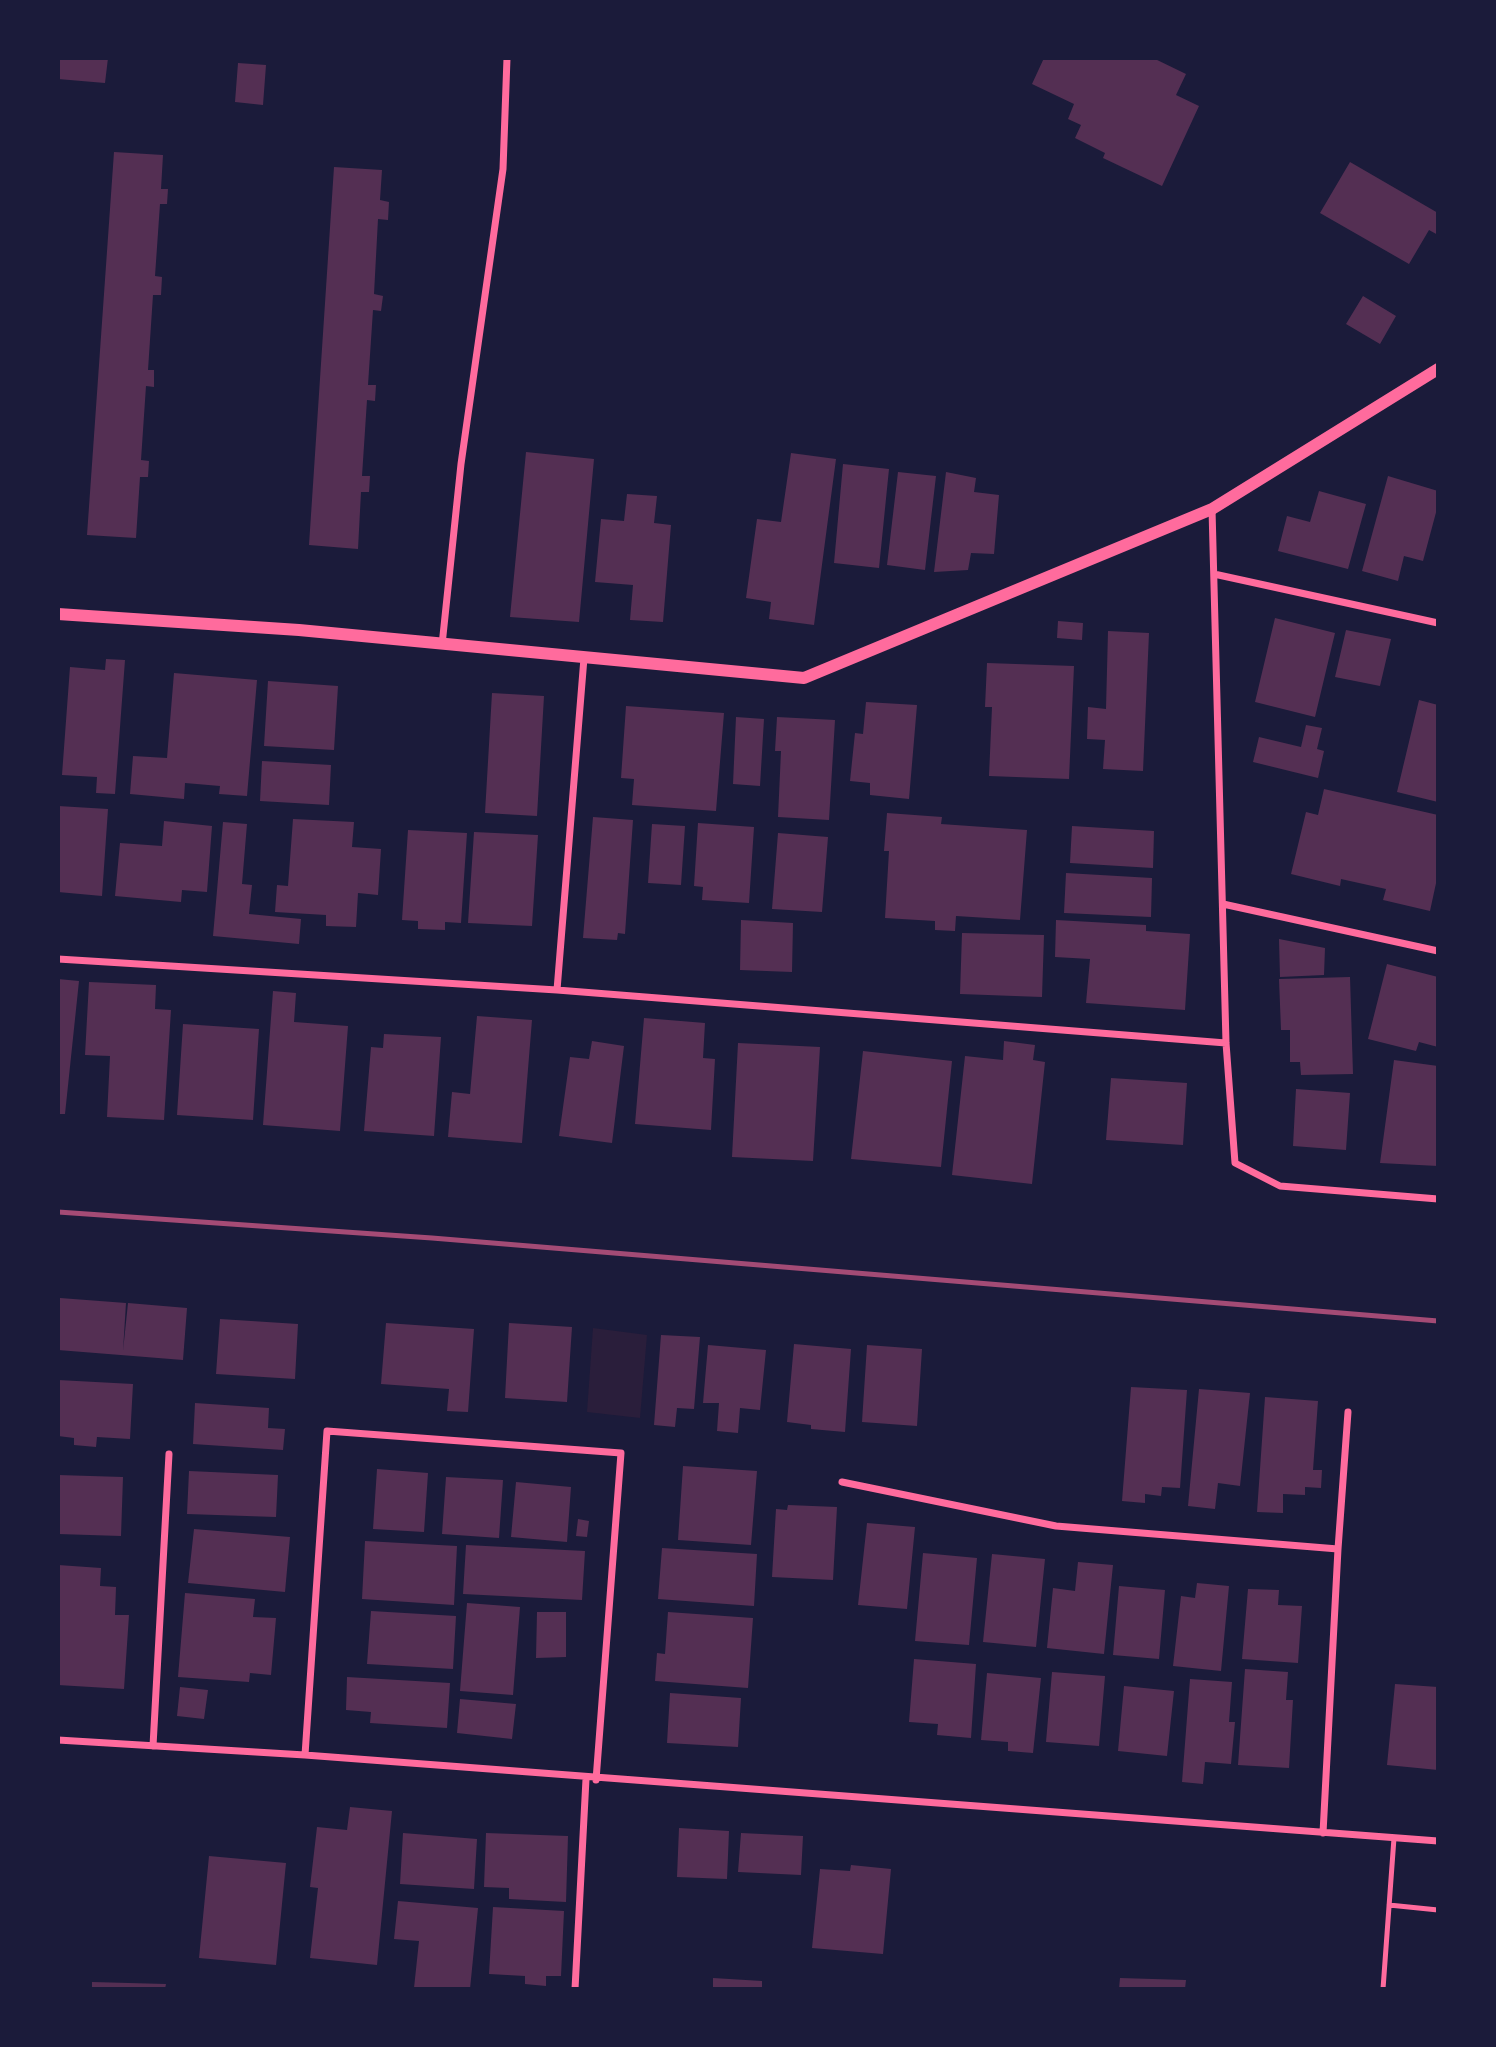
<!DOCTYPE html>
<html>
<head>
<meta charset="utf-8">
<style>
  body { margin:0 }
  #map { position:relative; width:1496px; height:2047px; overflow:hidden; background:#1b1b3a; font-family:Overpass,sans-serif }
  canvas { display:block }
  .frame { position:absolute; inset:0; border:60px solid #1b1b3a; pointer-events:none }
</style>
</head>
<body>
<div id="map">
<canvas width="1496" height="2047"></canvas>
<div class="frame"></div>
</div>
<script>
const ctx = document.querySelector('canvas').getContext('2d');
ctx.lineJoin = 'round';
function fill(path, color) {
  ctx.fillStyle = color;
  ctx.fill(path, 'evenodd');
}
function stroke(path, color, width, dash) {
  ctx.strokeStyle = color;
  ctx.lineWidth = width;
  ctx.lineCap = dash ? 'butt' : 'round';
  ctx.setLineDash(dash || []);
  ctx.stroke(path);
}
fill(new Path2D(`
  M 593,1328 L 647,1335 L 640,1418 L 587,1412 Z`), '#2a1e3b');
fill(new Path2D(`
  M 58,58 L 108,58 L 105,83 L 58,79 Z
  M 1044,58 L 1153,58 L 1186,74 L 1176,95 L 1199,106 L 1162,186 L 1103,158 L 1105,153 L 1075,138 L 1081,125 L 1068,119 L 1074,104 L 1032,84 Z
  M 238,63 L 266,65 L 263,105 L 235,102 Z
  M 114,152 L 163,155 L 161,189 L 168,189 L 167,204 L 160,204 L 155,276 L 162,277 L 161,295 L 153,295 L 148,370 L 154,370 L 154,387 L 146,386 L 141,460 L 149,461 L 148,477 L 140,477 L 136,538 L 87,535 Z
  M 1350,162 L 1438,213 L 1438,235 L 1429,230 L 1409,264 L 1320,213 Z
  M 334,167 L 382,170 L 380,200 L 389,202 L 388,220 L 378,219 L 374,294 L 383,296 L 381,311 L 373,310 L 368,385 L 376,385 L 375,401 L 367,400 L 362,476 L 370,476 L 369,492 L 361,492 L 358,549 L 309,545 Z
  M 1363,296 L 1396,316 L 1380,344 L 1346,324 Z
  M 526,452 L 594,459 L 579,622 L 510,617 Z
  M 791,453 L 836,459 L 814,625 L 769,619 L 771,602 L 746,598 L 757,519 L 781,522 Z
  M 843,464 L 889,469 L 879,568 L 834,563 Z
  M 898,472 L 936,476 L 925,570 L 887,565 Z
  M 946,472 L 976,478 L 974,492 L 999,495 L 994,554 L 971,553 L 968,570 L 934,572 Z
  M 1388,476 L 1438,491 L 1438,505 L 1423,561 L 1404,556 L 1398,581 L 1362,571 Z
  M 1319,491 L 1366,504 L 1348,569 L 1278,551 L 1287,516 L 1310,522 Z
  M 627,494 L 657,496 L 654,523 L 671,525 L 663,622 L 630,620 L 633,585 L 595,582 L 601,519 L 624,521 Z
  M 1275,618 L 1335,633 L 1315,717 L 1255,702 Z
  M 1058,621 L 1083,623 L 1082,640 L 1057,638 Z
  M 1346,630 L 1391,639 L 1380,686 L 1335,677 Z
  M 1108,631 L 1149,633 L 1143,771 L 1103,769 L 1105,740 L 1087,739 L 1088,707 L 1106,709 Z
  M 106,659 L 125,660 L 115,794 L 96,793 L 97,777 L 62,775 L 70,667 L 105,670 Z
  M 987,663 L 1074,666 L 1069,779 L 989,776 L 992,707 L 985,707 Z
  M 174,673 L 257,680 L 247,796 L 219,794 L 220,786 L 185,783 L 184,799 L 130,794 L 133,756 L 167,758 Z
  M 268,681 L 338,686 L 334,750 L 264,746 Z
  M 492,693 L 544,696 L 537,816 L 485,813 Z
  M 1419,700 L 1438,705 L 1438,802 L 1397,792 Z
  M 866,702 L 917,705 L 909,799 L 870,795 L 870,783 L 850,781 L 855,733 L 863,734 Z
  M 626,706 L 724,713 L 716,811 L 632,805 L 634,779 L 621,778 Z
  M 736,717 L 764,719 L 760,786 L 733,784 Z
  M 777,717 L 835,720 L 829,820 L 778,817 L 781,751 L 775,751 Z
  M 1306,725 L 1322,728 L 1317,749 L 1324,751 L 1318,778 L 1253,762 L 1259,737 L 1301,747 Z
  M 262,761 L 331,765 L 329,805 L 260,801 Z
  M 1324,789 L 1438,815 L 1438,874 L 1430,911 L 1383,900 L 1386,889 L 1341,879 L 1340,886 L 1291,874 L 1306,812 L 1318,815 Z
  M 58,806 L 108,809 L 102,896 L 58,892 Z
  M 887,813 L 942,817 L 941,824 L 1027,830 L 1020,920 L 956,916 L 955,931 L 935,930 L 935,921 L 885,918 L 889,851 L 884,851 Z
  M 593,817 L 633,820 L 625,934 L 618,933 L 617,940 L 583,938 Z
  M 293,819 L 354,822 L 352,847 L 381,849 L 378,895 L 358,893 L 356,927 L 326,926 L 326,915 L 275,912 L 277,885 L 288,886 Z
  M 164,821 L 212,826 L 207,892 L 182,890 L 181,902 L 115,896 L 120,843 L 162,846 Z
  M 223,822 L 247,824 L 242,884 L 252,885 L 249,914 L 301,919 L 299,944 L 213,936 Z
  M 698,823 L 754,827 L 749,903 L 702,900 L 703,887 L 694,886 Z
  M 652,824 L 685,826 L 681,885 L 648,883 Z
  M 1072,826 L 1154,831 L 1153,868 L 1070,863 Z
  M 408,830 L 467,833 L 461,923 L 445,922 L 445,930 L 418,929 L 418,921 L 402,920 Z
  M 474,832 L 538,835 L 532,926 L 468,923 Z
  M 778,833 L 828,837 L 822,912 L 772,909 Z
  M 1066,873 L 1152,878 L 1151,917 L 1064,913 Z
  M 741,920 L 793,923 L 792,972 L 740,970 Z
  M 1056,920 L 1146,925 L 1146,931 L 1190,934 L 1185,1010 L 1086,1003 L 1090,959 L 1055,957 Z
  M 962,933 L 1044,935 L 1042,997 L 960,994 Z
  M 1279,939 L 1325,948 L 1324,975 L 1280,977 Z
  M 1387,964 L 1438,977 L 1438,1047 L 1419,1042 L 1416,1051 L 1368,1039 Z
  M 1350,977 L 1353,1074 L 1301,1075 L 1300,1062 L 1290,1062 L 1290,1030 L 1281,1030 L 1279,979 Z
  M 58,979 L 79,981 L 65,1114 L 58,1114 Z
  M 89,982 L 156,985 L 155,1009 L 171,1010 L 164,1120 L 107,1117 L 110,1056 L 85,1055 Z
  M 273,991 L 296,993 L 294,1022 L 348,1026 L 340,1131 L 263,1125 Z
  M 477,1016 L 532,1020 L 522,1143 L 448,1137 L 452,1092 L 470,1094 Z
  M 644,1018 L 705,1023 L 703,1058 L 715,1059 L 711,1130 L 635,1124 Z
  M 183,1024 L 259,1029 L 253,1120 L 177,1115 Z
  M 384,1034 L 441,1037 L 434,1136 L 364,1131 L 371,1047 L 383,1048 Z
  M 592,1041 L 624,1046 L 612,1143 L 559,1136 L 570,1057 L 589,1059 Z
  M 1004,1041 L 1035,1045 L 1033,1060 L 1045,1062 L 1032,1184 L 952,1175 L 965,1056 L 1003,1060 Z
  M 738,1043 L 820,1047 L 813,1161 L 732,1157 Z
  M 863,1051 L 952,1061 L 941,1167 L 851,1159 Z
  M 1394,1060 L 1438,1066 L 1438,1166 L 1380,1163 Z
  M 1111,1078 L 1187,1083 L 1183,1145 L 1106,1140 Z
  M 1296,1089 L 1350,1093 L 1346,1150 L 1293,1146 Z
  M 60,1298 L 126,1303 L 123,1351 L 128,1303 L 187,1308 L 183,1360 L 58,1350 Z
  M 220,1319 L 298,1324 L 295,1379 L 216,1374 Z
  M 386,1323 L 474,1329 L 468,1412 L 447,1411 L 449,1389 L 381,1384 Z
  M 509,1323 L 572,1327 L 567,1402 L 505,1398 Z
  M 661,1335 L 700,1337 L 694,1409 L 677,1408 L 675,1427 L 654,1425 Z
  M 794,1344 L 851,1349 L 845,1432 L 811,1429 L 811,1425 L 787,1422 Z
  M 708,1345 L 766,1350 L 760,1410 L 740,1408 L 738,1433 L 717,1431 L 719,1403 L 703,1403 Z
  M 867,1345 L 922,1349 L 917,1426 L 862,1422 Z
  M 58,1380 L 133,1384 L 130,1439 L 97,1437 L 96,1447 L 74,1445 L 74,1438 L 58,1436 Z
  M 1131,1387 L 1187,1390 L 1180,1488 L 1162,1487 L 1161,1496 L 1145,1494 L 1145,1503 L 1122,1501 Z
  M 1199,1389 L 1250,1393 L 1240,1486 L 1218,1483 L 1215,1509 L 1188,1506 Z
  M 1265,1397 L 1318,1401 L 1313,1470 L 1322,1470 L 1321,1488 L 1305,1487 L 1305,1495 L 1283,1494 L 1283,1513 L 1257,1512 Z
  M 195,1403 L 269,1408 L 268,1428 L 285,1429 L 283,1450 L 193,1444 Z
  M 683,1466 L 757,1471 L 751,1545 L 678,1540 Z
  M 377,1469 L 428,1473 L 424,1532 L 373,1529 Z
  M 189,1471 L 278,1475 L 276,1517 L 187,1514 Z
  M 58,1475 L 123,1477 L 121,1536 L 58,1534 Z
  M 446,1477 L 503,1480 L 499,1538 L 442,1534 Z
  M 516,1482 L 571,1487 L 567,1542 L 511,1537 Z
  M 788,1505 L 837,1507 L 833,1580 L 772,1577 L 776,1509 L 787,1510 Z
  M 578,1519 L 589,1521 L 587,1537 L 576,1536 Z
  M 867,1523 L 915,1527 L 907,1609 L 858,1605 Z
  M 194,1529 L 290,1537 L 285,1592 L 188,1583 Z
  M 365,1541 L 457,1546 L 454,1605 L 362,1599 Z
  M 466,1545 L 585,1551 L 582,1600 L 463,1594 Z
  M 662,1548 L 757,1554 L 754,1606 L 658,1599 Z
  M 923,1553 L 977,1558 L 969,1645 L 915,1641 Z
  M 992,1554 L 1045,1559 L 1036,1647 L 983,1642 Z
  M 1078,1562 L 1113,1565 L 1104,1654 L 1047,1648 L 1053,1588 L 1075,1591 Z
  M 58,1565 L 101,1568 L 100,1586 L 116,1587 L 115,1615 L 129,1615 L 124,1689 L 58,1685 Z
  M 1197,1583 L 1229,1586 L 1221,1671 L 1173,1666 L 1181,1596 L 1195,1598 Z
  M 1119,1586 L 1165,1590 L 1159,1659 L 1113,1655 Z
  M 1248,1589 L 1279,1590 L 1278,1605 L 1302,1606 L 1298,1663 L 1242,1659 Z
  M 185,1593 L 255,1599 L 253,1617 L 276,1618 L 271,1675 L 250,1673 L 249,1682 L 178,1677 Z
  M 467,1603 L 520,1607 L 513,1695 L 460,1691 Z
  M 371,1611 L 456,1616 L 453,1669 L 367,1664 Z
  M 537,1612 L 566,1612 L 566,1657 L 536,1658 Z
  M 668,1612 L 753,1618 L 748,1688 L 655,1681 L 657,1653 L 665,1654 Z
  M 914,1659 L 976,1664 L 971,1738 L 937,1735 L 938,1724 L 909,1722 Z
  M 1245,1669 L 1288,1672 L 1286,1700 L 1293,1700 L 1289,1768 L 1238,1765 Z
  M 1052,1672 L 1105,1676 L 1099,1746 L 1046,1742 Z
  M 987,1673 L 1041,1678 L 1033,1753 L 1008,1751 L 1008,1742 L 981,1740 Z
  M 347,1677 L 450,1683 L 447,1728 L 370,1723 L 371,1712 L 346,1710 Z
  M 1190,1679 L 1232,1682 L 1229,1722 L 1235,1722 L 1231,1764 L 1205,1762 L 1203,1784 L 1182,1782 Z
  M 1395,1684 L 1438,1687 L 1438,1770 L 1387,1765 Z
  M 1124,1686 L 1174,1691 L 1167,1756 L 1118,1751 Z
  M 180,1687 L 208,1690 L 204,1719 L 177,1716 Z
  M 670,1693 L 741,1698 L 738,1747 L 667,1743 Z
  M 460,1699 L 516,1704 L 512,1739 L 457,1733 Z
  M 350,1807 L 392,1811 L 377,1965 L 310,1958 L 318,1888 L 310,1887 L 317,1827 L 347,1830 Z
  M 679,1828 L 729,1831 L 727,1879 L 677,1877 Z
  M 403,1833 L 477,1839 L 474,1889 L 400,1884 Z
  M 486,1833 L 568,1836 L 566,1902 L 509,1899 L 509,1888 L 484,1887 Z
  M 741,1833 L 803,1836 L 801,1875 L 738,1872 Z
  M 209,1856 L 286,1863 L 276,1965 L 199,1958 Z
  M 851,1865 L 891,1869 L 883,1954 L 812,1948 L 820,1869 L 850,1871 Z
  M 398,1901 L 478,1908 L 470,1989 L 414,1988 L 419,1941 L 394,1939 Z
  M 493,1907 L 564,1911 L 561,1976 L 546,1976 L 546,1986 L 525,1984 L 525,1976 L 489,1974 Z
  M 713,1978 L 762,1981 L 762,1989 L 713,1989 Z
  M 1120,1978 L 1186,1980 L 1185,1989 L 1119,1989 Z
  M 92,1982 L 166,1984 L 165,1989 L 92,1989 Z`), '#542f53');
stroke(new Path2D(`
  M 1389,1905 L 1438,1910
  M 1383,1989 L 1394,1838`), '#ff6b9d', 5);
stroke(new Path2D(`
  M 1212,509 L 1226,1043 L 1235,1163 L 1280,1186 L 1438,1199
  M 1214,574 L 1438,623
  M 442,645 L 461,464 L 503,169 L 507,58
  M 1223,904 L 1438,951
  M 58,959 L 557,990 L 1226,1043
  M 557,990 L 584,658
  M 842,1482 L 1056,1526 L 1338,1549 L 1323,1833
  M 1338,1549 L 1348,1412
  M 58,1740 L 305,1755 L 1438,1841
  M 153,1746 L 169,1454
  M 305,1755 L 327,1431 L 621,1453 L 596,1780
  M 575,1989 L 586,1779`), '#ff6b9d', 7);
stroke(new Path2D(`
  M 58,614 L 299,630 L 804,678 L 1212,509 L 1438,369`), '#ff6b9d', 12);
stroke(new Path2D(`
  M 58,1212 L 432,1238 L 1438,1321`), '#a44b75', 5);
</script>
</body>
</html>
